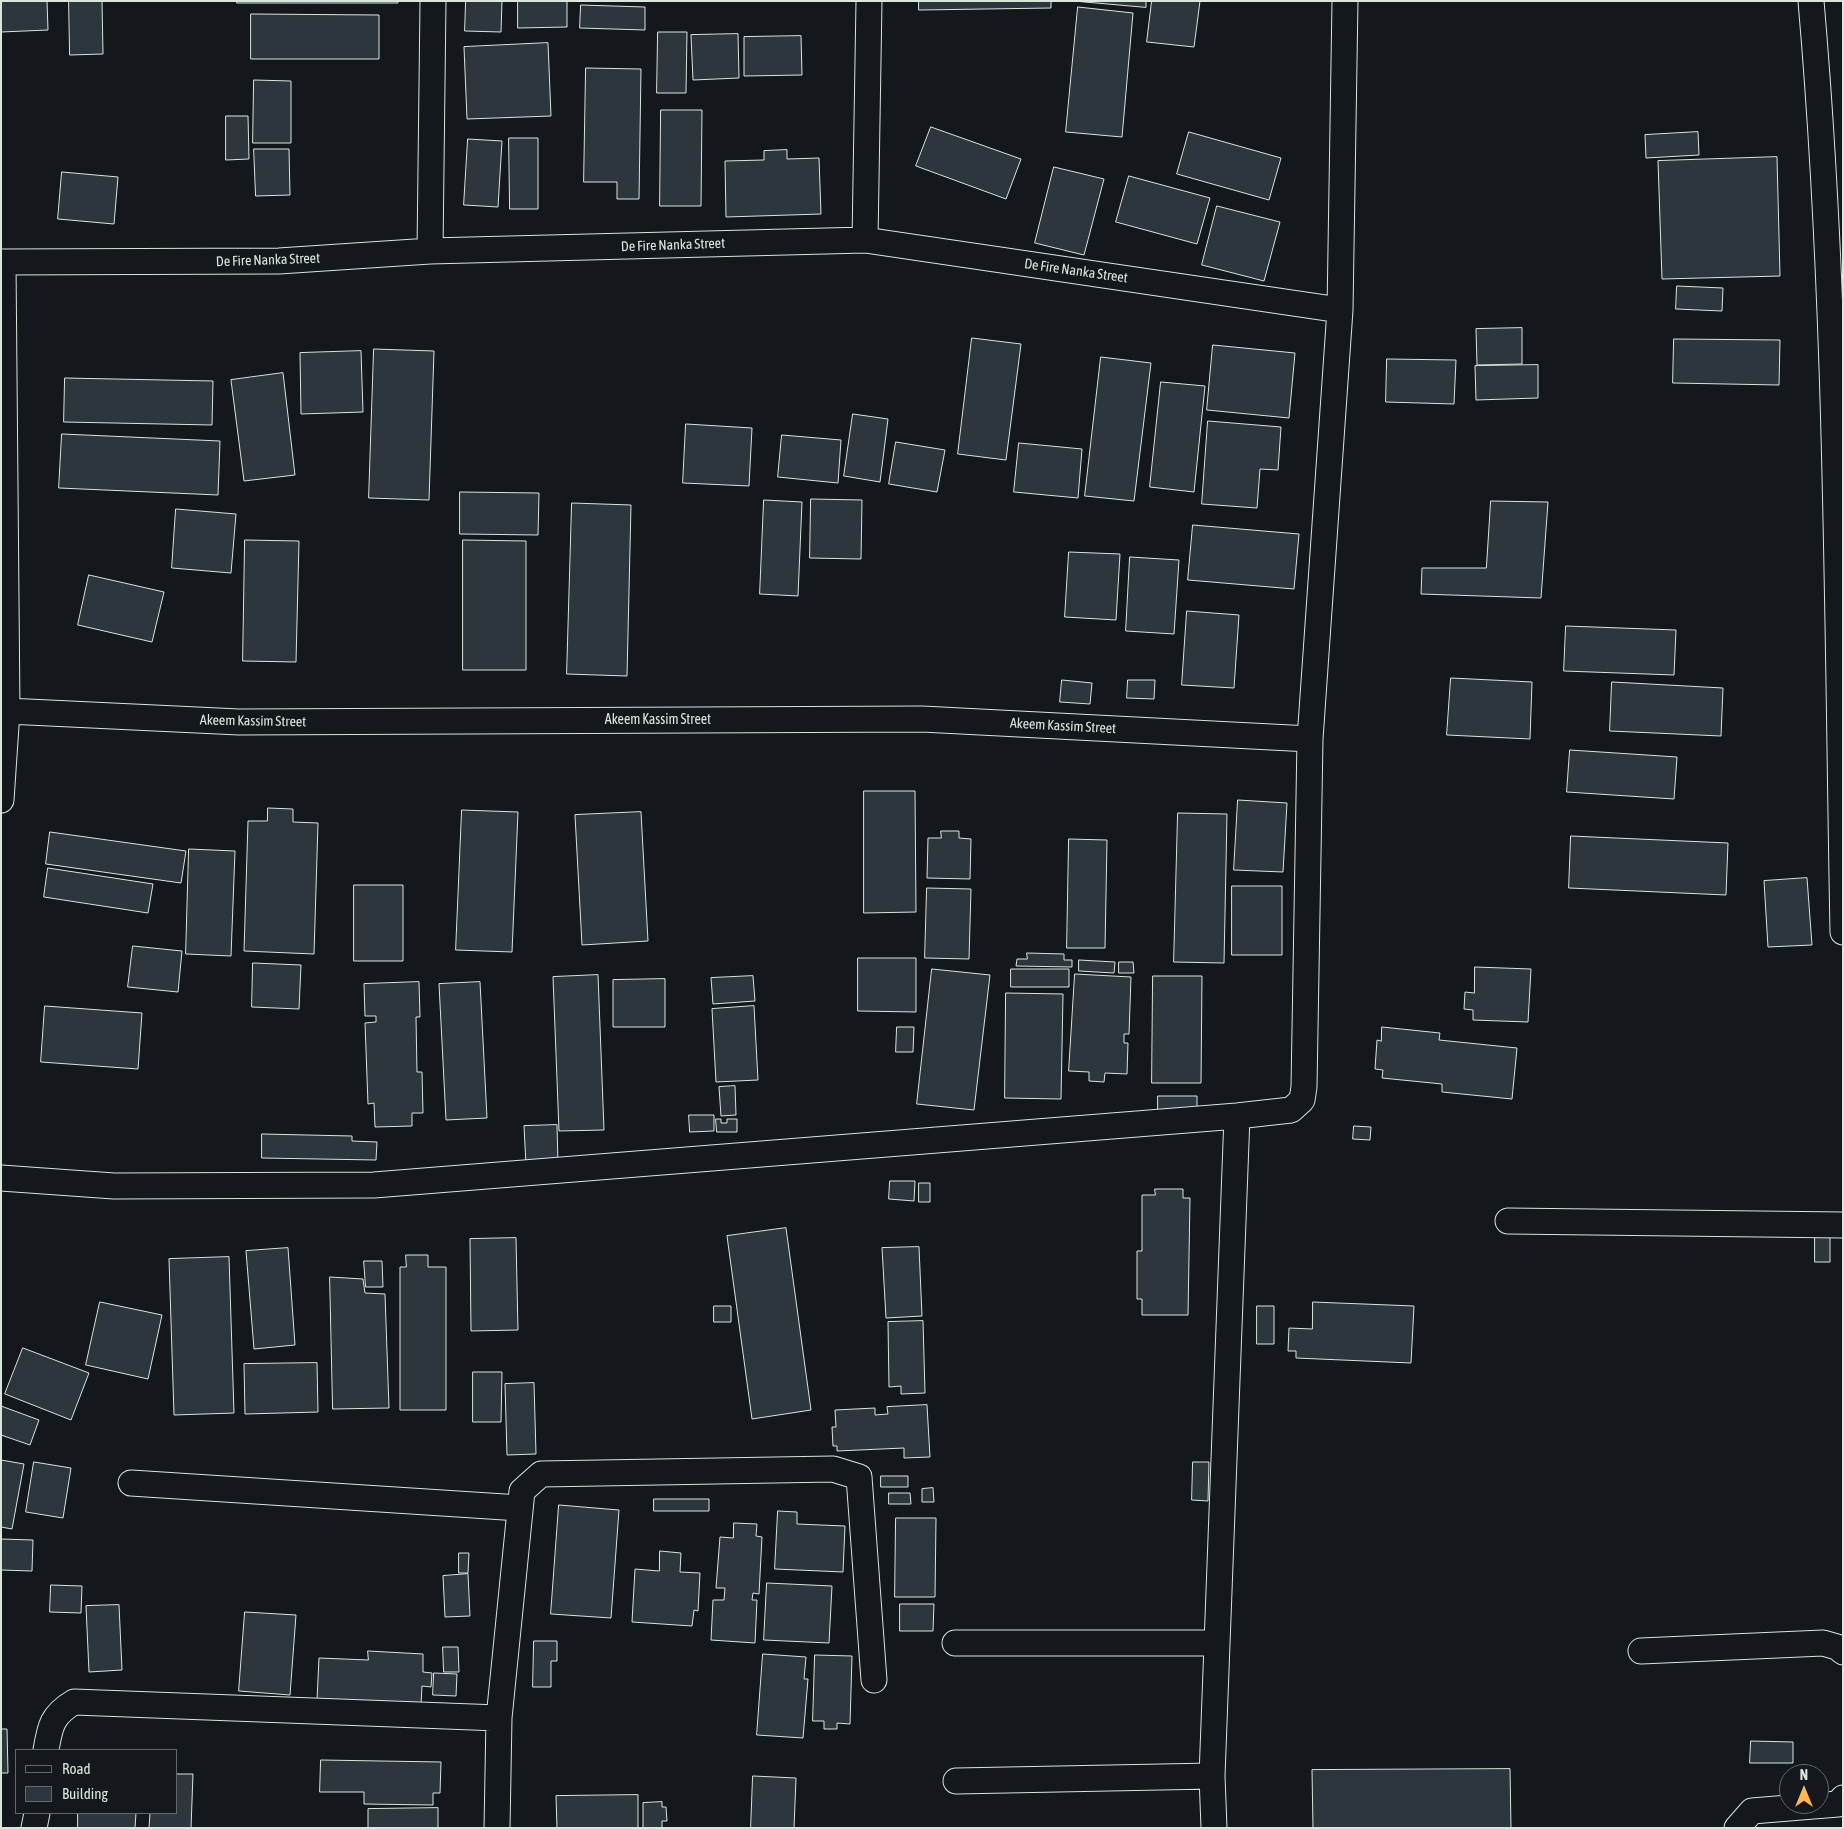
<!DOCTYPE html>
<html>
<head>
<meta charset="utf-8">
<style>
  body { margin:0 }
  #map { position:relative; width:1844px; height:1829px; overflow:hidden; background:#14181c; font-family:"Asap Condensed",sans-serif }
  canvas { display:block }
  .frame { position:absolute; inset:0; border:2px solid #d8e6dc; pointer-events:none }
  .legend { position:absolute; left:15px; top:1749px; width:162px; height:65px; box-sizing:border-box; background:#14181c; border:1px solid #626a69; margin:0; padding:6px 9px; list-style:none; font-size:15px; color:#d8e6dc }
  .legend li { display:flex; align-items:center; gap:10px; height:25px }
  .legend b { width:25px; border:1px solid #626a69 }
  .north { position:absolute; left:1779px; top:1764px; width:50px; height:50px; box-sizing:border-box; background:#14181c; border:1px solid #626a69; border-radius:50%; rotate:0deg; font-size:14px; font-weight:700; line-height:20px; text-align:center; color:#d8e6dc }
  .north::after { content:''; display:block; margin:auto; width:18px; height:22px; background:#ffb74d; clip-path:polygon(50% 0,100% 100%,50% 72%,0 100%) }
</style>
</head>
<body>
<div id="map">
<canvas width="1844" height="1829"></canvas>
<div class="frame"></div>
<ul class="legend">
<li><b style="height:6px;background:#14181c"></b>Road</li>
<li><b style="height:14px;background:#2c363c"></b>Building</li>
</ul>
<div class="north">N</div>
</div>
<script>
const ctx = document.querySelector('canvas').getContext('2d');
ctx.lineJoin = 'round';
function fill(path, color) {
  ctx.fillStyle = color;
  ctx.fill(path, 'evenodd');
}
function stroke(path, color, width, dash) {
  ctx.strokeStyle = color;
  ctx.lineWidth = width;
  ctx.lineCap = dash ? 'butt' : 'round';
  ctx.setLineDash(dash || []);
  ctx.stroke(path);
}
function label(font, color, halo, rows, align = 'center') {
  ctx.font = font + ' "Asap Condensed",sans-serif';
  ctx.lineWidth = 4;
  ctx.setLineDash([]);
  ctx.textBaseline = 'middle';
  ctx.strokeStyle = halo;
  ctx.fillStyle = color;
  for (const [text, x, y, turn = 0] of rows) {
    ctx.save();
    ctx.translate(x, y);
    ctx.rotate((+turn || 0) * Math.PI / 180);
    ctx.textAlign = isNaN(turn) ? turn : align;
    if (halo) ctx.strokeText(text, 0, 0);
    ctx.fillText(text, 0, 0);
    ctx.restore();
  }
}
const building = new Path2D(`
  M 1,1 L 47,1 L 48,30 L 1,32 Z
  M 69,1 L 102,1 L 103,54 L 70,55 Z
  M 237,1 L 398,1 L 398,3 L 237,3 Z
  M 466,1 L 502,1 L 501,32 L 465,31 Z
  M 518,1 L 567,1 L 567,27 L 518,28 Z
  M 919,1 L 1051,1 L 1051,8 L 919,10 Z
  M 1074,1 L 1146,1 L 1146,7 Z
  M 1152,1 L 1200,1 L 1194,47 L 1147,42 Z
  M 581,5 L 645,7 L 645,30 L 580,28 Z
  M 1078,7 L 1133,13 L 1122,137 L 1066,132 Z
  M 251,14 L 379,15 L 379,59 L 251,59 Z
  M 658,32 L 687,32 L 686,93 L 657,93 Z
  M 738,34 L 739,78 L 693,80 L 691,35 Z
  M 801,36 L 802,75 L 744,76 L 744,37 Z
  M 548,43 L 551,116 L 467,119 L 464,47 Z
  M 586,68 L 641,69 L 639,199 L 617,199 L 617,182 L 584,182 Z
  M 254,80 L 291,81 L 291,143 L 253,143 Z
  M 661,110 L 702,110 L 701,206 L 660,206 Z
  M 226,116 L 248,116 L 249,159 L 226,160 Z
  M 931,127 L 1021,159 L 1006,199 L 916,166 Z
  M 1189,132 L 1281,158 L 1269,200 L 1177,174 Z
  M 1698,132 L 1699,155 L 1646,158 L 1645,135 Z
  M 509,138 L 538,138 L 538,209 L 510,209 Z
  M 468,139 L 502,141 L 498,207 L 464,205 Z
  M 254,149 L 289,149 L 290,195 L 256,196 Z
  M 787,150 L 787,159 L 819,158 L 821,214 L 726,217 L 725,161 L 764,160 L 764,151 Z
  M 1777,157 L 1780,276 L 1662,279 L 1658,161 Z
  M 1054,167 L 1104,179 L 1084,255 L 1035,243 Z
  M 62,172 L 118,177 L 114,224 L 58,219 Z
  M 1129,176 L 1210,198 L 1197,244 L 1116,222 Z
  M 1217,206 L 1280,222 L 1264,281 L 1202,265 Z
  M 1677,286 L 1723,288 L 1722,311 L 1676,309 Z
  M 1522,328 L 1522,364 L 1477,365 L 1476,329 Z
  M 972,338 L 1021,344 L 1006,460 L 958,454 Z
  M 1674,339 L 1780,340 L 1779,385 L 1673,383 Z
  M 1213,345 L 1295,353 L 1289,418 L 1207,410 Z
  M 374,349 L 434,351 L 429,500 L 369,498 Z
  M 361,351 L 363,412 L 301,414 L 300,353 Z
  M 1101,357 L 1151,363 L 1134,501 L 1085,496 Z
  M 1387,359 L 1456,360 L 1454,404 L 1386,402 Z
  M 1538,365 L 1538,398 L 1476,400 L 1475,366 Z
  M 283,373 L 295,475 L 244,481 L 231,380 Z
  M 65,378 L 213,381 L 212,425 L 64,422 Z
  M 1161,382 L 1205,386 L 1194,492 L 1150,487 Z
  M 853,414 L 888,419 L 880,482 L 844,476 Z
  M 1208,421 L 1281,427 L 1278,470 L 1260,469 L 1257,508 L 1202,504 Z
  M 686,424 L 752,428 L 749,486 L 683,483 Z
  M 62,434 L 220,441 L 218,495 L 59,488 Z
  M 782,435 L 841,440 L 838,483 L 778,477 Z
  M 896,442 L 945,450 L 937,492 L 889,484 Z
  M 1019,443 L 1082,449 L 1078,498 L 1014,492 Z
  M 460,492 L 539,493 L 538,535 L 460,534 Z
  M 811,499 L 862,500 L 861,559 L 810,558 Z
  M 764,500 L 802,502 L 798,596 L 760,594 Z
  M 1491,501 L 1548,502 L 1541,598 L 1421,594 L 1422,568 L 1486,568 Z
  M 572,503 L 631,505 L 627,676 L 567,674 Z
  M 176,509 L 236,514 L 231,573 L 172,568 Z
  M 1193,525 L 1299,534 L 1294,589 L 1188,580 Z
  M 245,540 L 299,541 L 296,662 L 243,661 Z
  M 463,540 L 526,541 L 526,670 L 463,670 Z
  M 1069,552 L 1120,554 L 1116,620 L 1065,617 Z
  M 1130,557 L 1179,560 L 1174,634 L 1126,631 Z
  M 89,575 L 164,592 L 152,642 L 78,625 Z
  M 1187,611 L 1239,615 L 1234,688 L 1182,685 Z
  M 1566,626 L 1676,630 L 1674,675 L 1564,671 Z
  M 1451,678 L 1532,682 L 1530,739 L 1447,735 Z
  M 1062,680 L 1092,683 L 1090,704 L 1060,702 Z
  M 1128,680 L 1155,680 L 1154,699 L 1127,698 Z
  M 1612,682 L 1723,688 L 1721,736 L 1610,731 Z
  M 1570,750 L 1677,757 L 1674,799 L 1567,792 Z
  M 864,791 L 915,791 L 916,912 L 864,913 Z
  M 1238,800 L 1287,803 L 1283,872 L 1234,870 Z
  M 268,808 L 293,809 L 293,822 L 318,823 L 314,954 L 244,951 L 248,821 L 267,821 Z
  M 462,810 L 518,812 L 512,952 L 456,950 Z
  M 641,812 L 648,941 L 582,945 L 575,815 Z
  M 1178,813 L 1227,814 L 1224,963 L 1174,962 Z
  M 941,831 L 959,831 L 959,838 L 971,839 L 970,879 L 927,878 L 928,838 L 941,838 Z
  M 50,832 L 186,851 L 181,883 L 46,864 Z
  M 1571,836 L 1728,843 L 1726,895 L 1569,888 Z
  M 1069,839 L 1107,840 L 1105,948 L 1067,948 Z
  M 189,849 L 235,851 L 231,956 L 186,954 Z
  M 48,868 L 153,884 L 148,913 L 44,897 Z
  M 1807,878 L 1812,945 L 1768,947 L 1764,881 Z
  M 354,885 L 403,885 L 403,961 L 354,961 Z
  M 1232,886 L 1282,886 L 1282,955 L 1232,955 Z
  M 927,888 L 971,889 L 969,959 L 925,958 Z
  M 133,946 L 182,951 L 178,992 L 128,987 Z
  M 1027,953 L 1064,954 L 1064,960 L 1072,960 L 1072,967 L 1016,966 L 1017,959 L 1027,959 Z
  M 858,958 L 916,958 L 916,1012 L 858,1011 Z
  M 1079,960 L 1115,962 L 1114,973 L 1079,971 Z
  M 1119,962 L 1133,962 L 1134,973 L 1119,973 Z
  M 253,963 L 301,965 L 299,1009 L 252,1007 Z
  M 1475,967 L 1531,969 L 1528,1022 L 1473,1020 L 1473,1010 L 1464,1009 L 1465,992 L 1474,993 Z
  M 932,969 L 990,975 L 974,1110 L 917,1104 Z
  M 1011,969 L 1069,969 L 1069,987 L 1011,987 Z
  M 1075,974 L 1131,977 L 1129,1034 L 1124,1034 L 1124,1043 L 1128,1043 L 1127,1074 L 1105,1073 L 1104,1082 L 1089,1081 L 1089,1072 L 1069,1071 Z
  M 598,975 L 604,1130 L 559,1131 L 553,977 Z
  M 753,976 L 755,1001 L 713,1004 L 711,978 Z
  M 1153,976 L 1202,976 L 1201,1083 L 1152,1083 Z
  M 665,979 L 665,1027 L 613,1027 L 613,980 Z
  M 419,982 L 420,1017 L 416,1017 L 417,1072 L 422,1072 L 423,1113 L 412,1113 L 412,1126 L 375,1127 L 374,1103 L 368,1104 L 365,1023 L 376,1022 L 376,1016 L 365,1016 L 364,984 Z
  M 480,982 L 487,1118 L 446,1120 L 439,984 Z
  M 1006,993 L 1063,994 L 1061,1099 L 1005,1098 Z
  M 45,1006 L 142,1013 L 138,1069 L 41,1062 Z
  M 754,1006 L 758,1080 L 716,1082 L 712,1009 Z
  M 897,1027 L 914,1027 L 913,1052 L 896,1052 Z
  M 1382,1027 L 1440,1033 L 1439,1040 L 1517,1048 L 1512,1099 L 1442,1092 L 1442,1084 L 1382,1078 L 1383,1070 L 1375,1069 L 1377,1040 L 1381,1041 Z
  M 735,1086 L 736,1115 L 721,1116 L 719,1087 Z
  M 1158,1096 L 1197,1096 L 1197,1109 L 1158,1110 Z
  M 689,1115 L 714,1115 L 714,1131 L 690,1132 Z
  M 716,1119 L 721,1119 L 721,1123 L 727,1123 L 727,1119 L 737,1119 L 737,1132 L 717,1132 Z
  M 557,1125 L 558,1164 L 526,1165 L 524,1126 Z
  M 1354,1126 L 1371,1127 L 1370,1140 L 1353,1139 Z
  M 262,1134 L 352,1136 L 352,1141 L 377,1142 L 376,1160 L 262,1158 Z
  M 890,1181 L 915,1181 L 914,1201 L 889,1199 Z
  M 919,1183 L 930,1183 L 930,1202 L 919,1202 Z
  M 1155,1189 L 1183,1189 L 1183,1198 L 1190,1198 L 1188,1315 L 1142,1315 L 1142,1299 L 1137,1299 L 1137,1251 L 1142,1251 L 1142,1195 L 1155,1195 Z
  M 786,1228 L 811,1410 L 752,1419 L 727,1236 Z
  M 1815,1231 L 1830,1231 L 1830,1262 L 1815,1262 Z
  M 516,1238 L 518,1330 L 471,1331 L 470,1239 Z
  M 919,1247 L 922,1316 L 886,1318 L 882,1248 Z
  M 288,1248 L 295,1345 L 254,1349 L 246,1251 Z
  M 406,1255 L 428,1255 L 428,1267 L 446,1267 L 446,1410 L 400,1410 L 400,1267 L 406,1267 Z
  M 229,1257 L 234,1413 L 174,1415 L 169,1259 Z
  M 364,1261 L 382,1261 L 383,1287 L 366,1287 Z
  M 330,1277 L 363,1279 L 365,1293 L 385,1294 L 389,1408 L 333,1409 Z
  M 100,1302 L 162,1315 L 148,1379 L 86,1365 Z
  M 1313,1302 L 1414,1306 L 1411,1363 L 1296,1358 L 1296,1351 L 1288,1351 L 1289,1328 L 1312,1329 Z
  M 714,1306 L 731,1306 L 731,1322 L 714,1322 Z
  M 1257,1306 L 1274,1306 L 1274,1344 L 1257,1344 Z
  M 923,1321 L 925,1393 L 901,1394 L 901,1386 L 889,1387 L 888,1322 Z
  M 23,1348 L 89,1373 L 71,1420 L 5,1394 Z
  M 317,1363 L 318,1412 L 245,1414 L 244,1364 Z
  M 473,1372 L 502,1372 L 501,1422 L 473,1422 Z
  M 534,1383 L 536,1454 L 507,1455 L 505,1384 Z
  M 927,1405 L 930,1457 L 904,1458 L 904,1448 L 837,1451 L 837,1446 L 833,1446 L 832,1427 L 836,1427 L 835,1410 L 875,1408 L 875,1415 L 888,1414 L 887,1407 Z
  M 1,1406 L 39,1420 L 30,1445 L 1,1435 Z
  M 1,1460 L 24,1464 L 12,1529 L 1,1527 Z
  M 34,1462 L 71,1468 L 63,1518 L 26,1512 Z
  M 1193,1462 L 1209,1462 L 1208,1501 L 1192,1500 Z
  M 881,1476 L 908,1476 L 908,1487 L 881,1487 Z
  M 933,1488 L 934,1502 L 922,1502 L 922,1489 Z
  M 889,1493 L 910,1493 L 911,1504 L 889,1504 Z
  M 654,1499 L 709,1499 L 709,1511 L 654,1511 Z
  M 559,1505 L 619,1510 L 611,1618 L 551,1614 Z
  M 778,1511 L 797,1512 L 797,1524 L 845,1526 L 843,1572 L 775,1569 Z
  M 896,1518 L 936,1518 L 935,1597 L 895,1597 Z
  M 734,1523 L 757,1524 L 756,1536 L 762,1537 L 759,1594 L 753,1593 L 752,1600 L 757,1600 L 755,1643 L 711,1640 L 713,1600 L 724,1600 L 725,1588 L 716,1588 L 720,1537 L 733,1538 Z
  M 1,1539 L 33,1540 L 32,1571 L 1,1570 Z
  M 660,1551 L 681,1553 L 680,1572 L 700,1573 L 698,1611 L 694,1610 L 692,1626 L 632,1622 L 635,1569 L 659,1571 Z
  M 459,1553 L 469,1553 L 468,1573 L 459,1573 Z
  M 468,1574 L 470,1616 L 445,1617 L 443,1576 Z
  M 767,1583 L 832,1586 L 829,1643 L 764,1640 Z
  M 51,1585 L 82,1586 L 81,1613 L 50,1612 Z
  M 900,1604 L 934,1604 L 933,1631 L 900,1631 Z
  M 119,1605 L 122,1670 L 89,1672 L 86,1606 Z
  M 245,1612 L 296,1615 L 290,1695 L 239,1691 Z
  M 534,1641 L 557,1641 L 557,1661 L 551,1661 L 551,1687 L 533,1687 Z
  M 443,1647 L 458,1647 L 459,1672 L 444,1672 Z
  M 368,1651 L 423,1654 L 423,1672 L 432,1673 L 431,1687 L 422,1686 L 421,1705 L 317,1700 L 319,1658 L 368,1660 Z
  M 763,1654 L 806,1657 L 804,1679 L 808,1679 L 803,1738 L 757,1735 Z
  M 815,1655 L 852,1656 L 850,1724 L 837,1723 L 837,1729 L 824,1729 L 824,1721 L 813,1721 Z
  M 434,1673 L 457,1674 L 456,1696 L 433,1695 Z
  M 1,1729 L 7,1729 L 8,1773 L 1,1773 Z
  M 1751,1741 L 1793,1742 L 1793,1763 L 1750,1763 Z
  M 321,1760 L 441,1762 L 440,1793 L 433,1793 L 433,1805 L 364,1804 L 364,1792 L 320,1792 Z
  M 1510,1769 L 1511,1828 L 1313,1828 L 1312,1770 Z
  M 176,1774 L 193,1774 L 191,1828 L 149,1828 L 150,1813 L 176,1813 Z
  M 753,1776 L 796,1778 L 794,1828 L 751,1828 Z
  M 638,1795 L 638,1828 L 557,1828 L 556,1796 Z
  M 662,1802 L 662,1807 L 666,1807 L 667,1821 L 662,1821 L 662,1828 L 643,1828 L 643,1803 Z
  M 438,1808 L 438,1828 L 368,1828 L 368,1809 Z
  M 78,1813 L 136,1813 L 135,1828 L 78,1828 Z`);
fill(building, '#2c363c');
stroke(building, '#d8e6dc', 1);
const minor = new Path2D(`
  M 1811,1 C 1838,311 1837,622 1843,932
  M 865,240 L 869,1
  M 430,251 L 433,1
  M 1,262 L 279,261 L 430,251 L 865,240 L 1340,310
  M 7,711 L 239,722 L 922,719 L 1310,739
  M 1,800 L 7,711 L 3,262
  M 1,1178 L 114,1186 L 374,1185 L 1237,1116 L 1291,1110 L 1302,1100 L 1304,1087 L 1310,739 L 1340,310 L 1345,1
  M 1508,1221 L 1843,1225
  M 131,1483 L 520,1508
  M 955,1643 L 1217,1643
  M 1641,1651 L 1823,1643 L 1837,1647 L 1843,1652
  M 46,1750 C 50,1726 52,1715 74,1702 L 499,1718
  M 956,1781 L 1212,1776
  M 34,1828 L 37,1813
  M 497,1828 L 499,1718 L 522,1491 L 541,1474 L 833,1469 L 859,1477 L 874,1680
  M 1214,1828 L 1212,1776 L 1237,1116
  M 1737,1828 L 1752,1811 L 1838,1804 L 1843,1798`);
stroke(minor, '#d8e6dc', 27);
stroke(minor, '#14181c', 25);
label('14px', '#d8e6dc', '#14181c', [
  ["De Fire Nanka Street",673,245,-2],
  ["De Fire Nanka Street",268,260,-2],
  ["De Fire Nanka Street",1076,271,8],
  ["Akeem Kassim Street",658,720],
  ["Akeem Kassim Street",253,721,1],
  ["Akeem Kassim Street",1063,726,3]
]);
</script>
</body>
</html>
